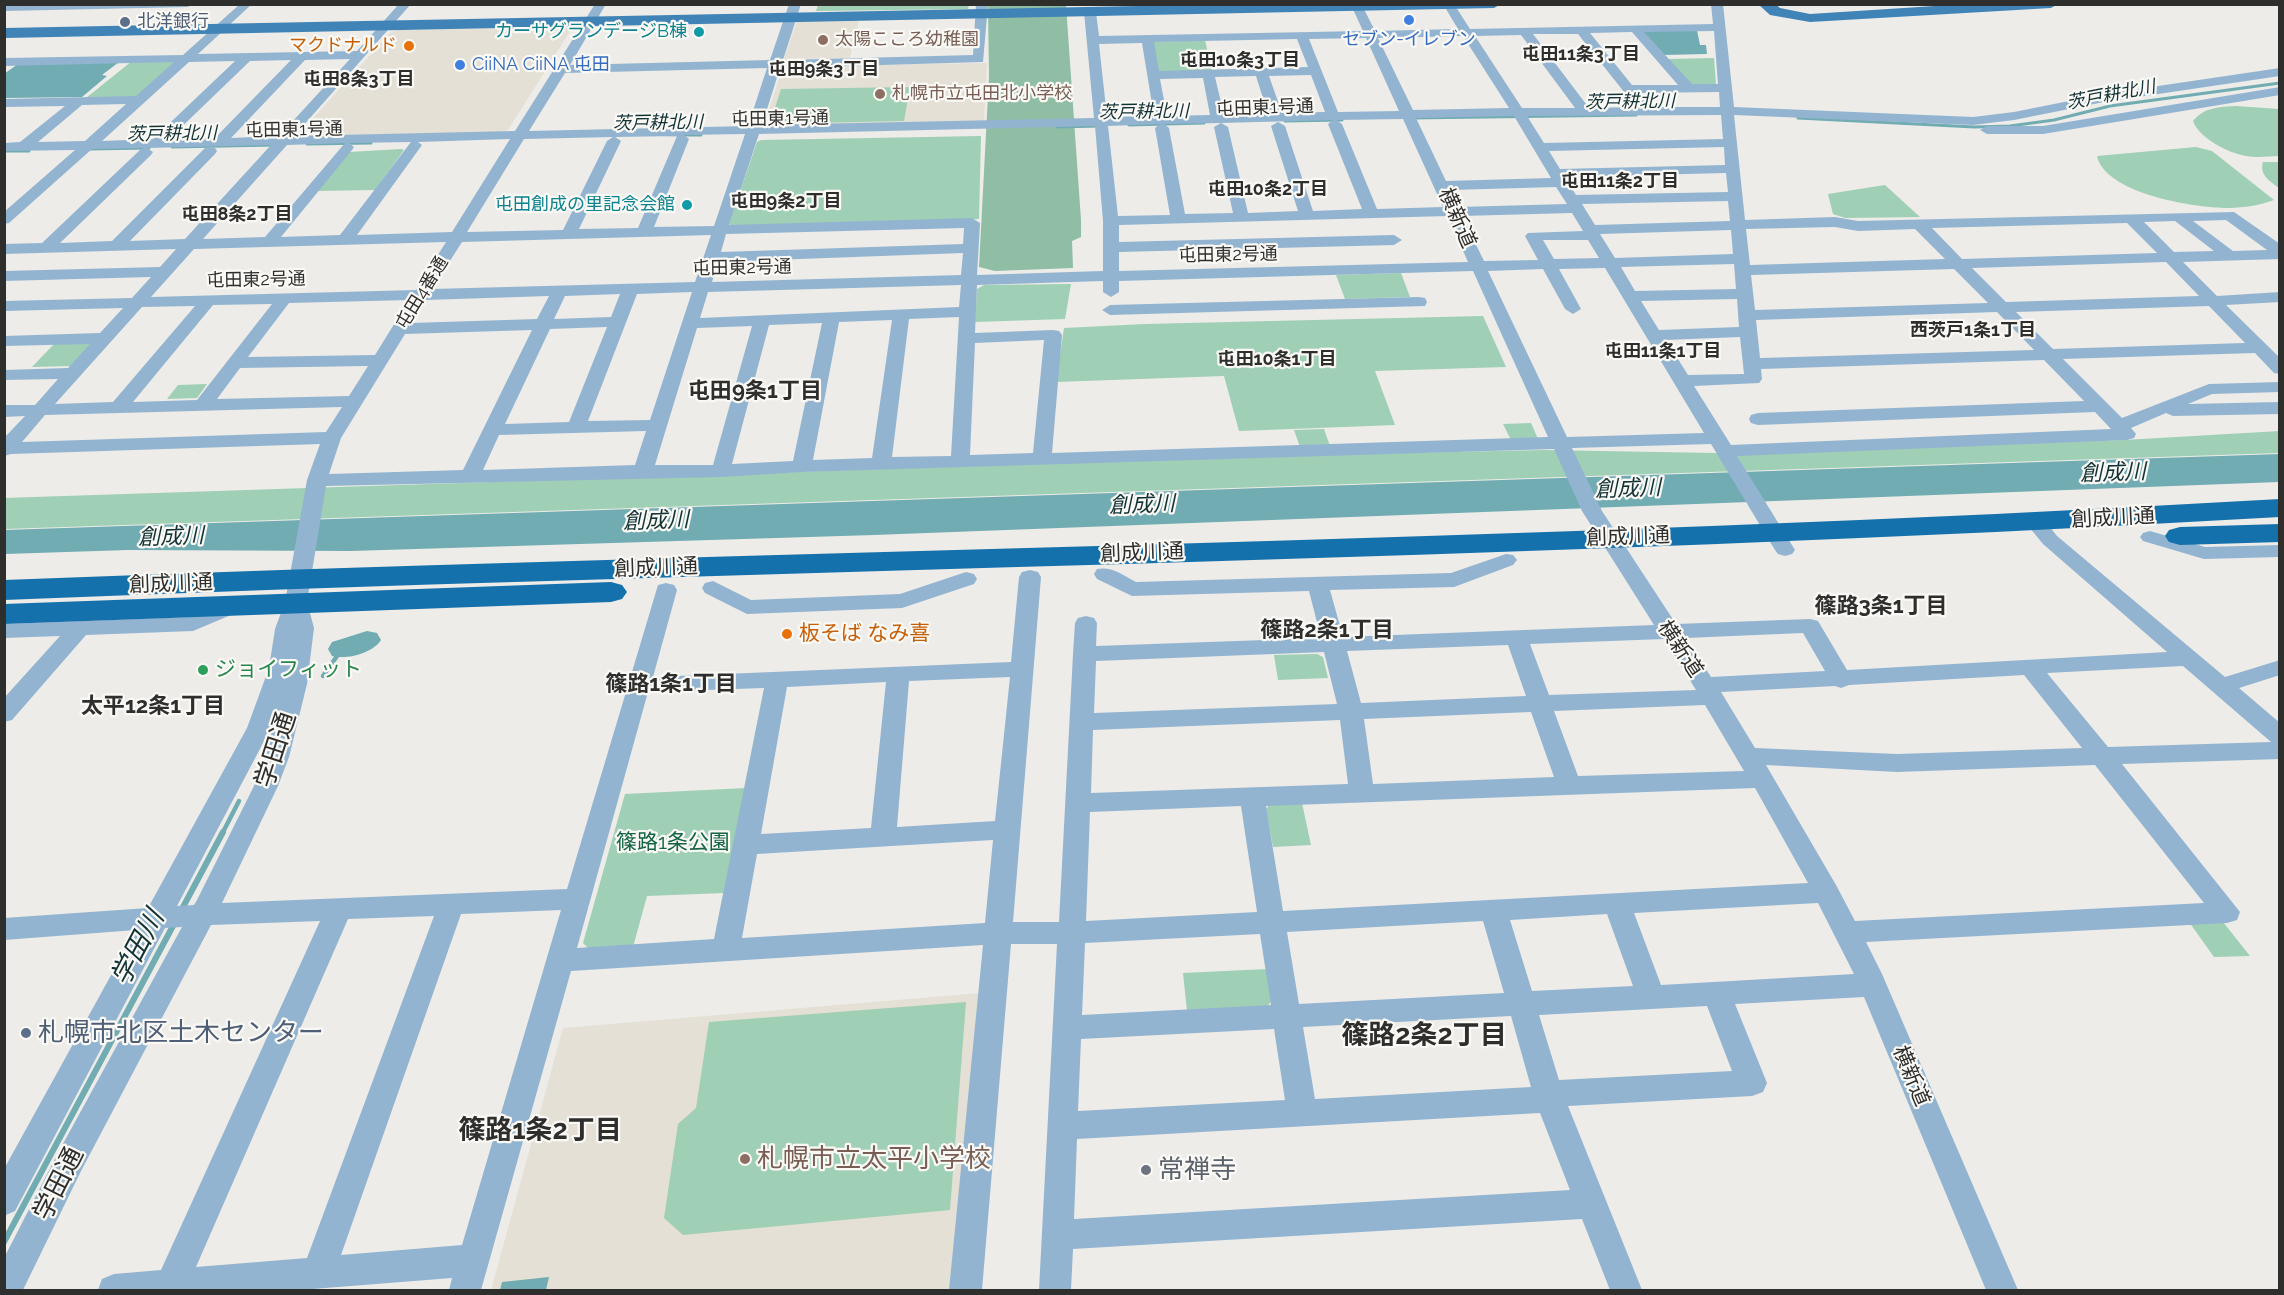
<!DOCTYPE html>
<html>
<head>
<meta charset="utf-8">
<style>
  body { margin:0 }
  #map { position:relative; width:2284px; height:1295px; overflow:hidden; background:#edece8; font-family:Raleway,sans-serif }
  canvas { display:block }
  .frame { position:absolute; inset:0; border:6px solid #2e2e2d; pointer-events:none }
</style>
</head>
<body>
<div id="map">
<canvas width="2284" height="1295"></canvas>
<div class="frame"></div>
</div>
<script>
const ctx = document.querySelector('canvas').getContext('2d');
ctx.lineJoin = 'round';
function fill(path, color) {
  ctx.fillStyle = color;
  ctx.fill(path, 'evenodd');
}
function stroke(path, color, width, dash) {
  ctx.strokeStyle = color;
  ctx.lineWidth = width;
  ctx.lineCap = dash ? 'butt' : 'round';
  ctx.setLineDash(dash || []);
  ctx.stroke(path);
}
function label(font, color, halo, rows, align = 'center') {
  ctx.font = font + ' Raleway,"Noto Sans JP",sans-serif';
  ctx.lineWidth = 4.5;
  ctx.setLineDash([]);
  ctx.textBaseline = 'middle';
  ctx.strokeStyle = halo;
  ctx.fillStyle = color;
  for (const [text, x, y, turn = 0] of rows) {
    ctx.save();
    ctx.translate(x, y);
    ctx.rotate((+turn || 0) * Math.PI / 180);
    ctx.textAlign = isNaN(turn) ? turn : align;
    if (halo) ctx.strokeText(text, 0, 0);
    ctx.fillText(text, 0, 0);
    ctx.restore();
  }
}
fill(new Path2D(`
  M 859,20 L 850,58 L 784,59 L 797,21 Z
  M 565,27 L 571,30 L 508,130 L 501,133 L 302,138 L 298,135 L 390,33 L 397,30 Z
  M 987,63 L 984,122 L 764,126 L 783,66 Z
  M 980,993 L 950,1290 L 491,1290 L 563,1028 Z`), '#e4e0d6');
fill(new Path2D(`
  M 818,5 L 818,4 L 969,5 L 968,9 L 816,11 Z
  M 1205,40 L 1212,71 L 1158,71 L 1152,42 Z
  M 1714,58 L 1716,85 L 1691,85 L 1668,59 Z
  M 178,60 L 136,97 L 86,98 L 132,61 Z
  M 910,87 L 904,121 L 770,124 L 781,89 Z
  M 2236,106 L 2279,109 L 2279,156 C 2269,156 2257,158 2246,156 C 2228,153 2199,138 2193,121 C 2204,107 2220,107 2236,106 Z
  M 981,136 L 979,219 L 732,226 L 729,224 L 757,142 L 761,140 Z
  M 2196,147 L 2212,151 L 2274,200 C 2258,206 2242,208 2224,208 C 2191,207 2105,193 2097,156 Z
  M 401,149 L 404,150 L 375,190 L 316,191 L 349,152 Z
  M 2263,162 L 2279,162 L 2279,188 C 2270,181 2259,175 2263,162 Z
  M 1885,185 L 1920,217 L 1845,218 L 1833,214 L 1828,194 Z
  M 1401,273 L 1410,297 L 1345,299 L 1336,275 Z
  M 1071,284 L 1065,319 L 975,322 L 977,289 L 984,285 Z
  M 1483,316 L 1506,367 L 1375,371 L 1395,425 L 1239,431 L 1224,376 L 1056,382 L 1064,328 L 1145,324 Z
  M 94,341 L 72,366 L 32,367 L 55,343 Z
  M 207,384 L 197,398 L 167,399 L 178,385 Z
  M 1531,423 L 1538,439 L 1511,440 L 1503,424 Z
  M 1324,429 L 1330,446 L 1300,447 L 1294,430 Z
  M 2280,431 L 2279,453 L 5,529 L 4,498 L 1310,455 L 1543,450 L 1716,453 L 2124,440 Z
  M 1317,654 L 1323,657 L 1328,678 L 1278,680 L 1274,655 Z
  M 746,788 L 724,893 L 647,896 L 633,947 L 589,949 L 583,943 L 625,794 Z
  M 1302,803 L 1311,845 L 1273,847 L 1266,809 L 1270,804 Z
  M 2189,922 L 2223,922 L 2250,956 L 2214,957 Z
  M 1267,969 L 1272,1001 L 1266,1007 L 1187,1011 L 1183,973 Z
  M 966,1002 L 950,1210 L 683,1235 L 664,1218 L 678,1124 L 696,1108 L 709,1022 Z`), '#9fcfb5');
fill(new Path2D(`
  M 988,5 L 1066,5 L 1081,220 L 1081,237 L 1072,241 L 1073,268 L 995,271 L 979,267 L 989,76 Z`), '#8fbea5');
fill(new Path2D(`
  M 1697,30 L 1700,45 L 1706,45 L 1707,54 L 1663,55 L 1642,31 Z
  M 119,62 L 102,75 L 107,76 L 82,97 L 5,98 L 4,74 L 18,64 Z
  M 2280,454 L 2279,482 L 874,535 L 351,551 L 128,550 L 5,554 L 4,530 Z
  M 549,1277 L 546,1290 L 500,1290 L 502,1282 Z`), '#71acb3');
stroke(new Path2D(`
  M 1411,118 L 1636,115
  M 1798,118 L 1974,127 L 2010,126 L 2054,120 L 2110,106 L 2280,83
  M 1285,121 L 1342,120
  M 1129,125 L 1204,123
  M 1057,127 L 1100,126
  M 679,135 L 701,135
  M 307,144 L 371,143
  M 172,147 L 275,145
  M 88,149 L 149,148
  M 4,151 L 29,151`), '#71acb3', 3);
stroke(new Path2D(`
  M 323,676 L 342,649
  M 222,834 L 239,801`), '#71acb3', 4.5);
stroke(new Path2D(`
  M 182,909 L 223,832
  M 4,1242 L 174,924`), '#71acb3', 6);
fill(new Path2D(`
  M 367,631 L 377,633 L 381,640 C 373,653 347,660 332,656 L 328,649 L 332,642 Z`), '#71acb3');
fill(new Path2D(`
  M 4,4 L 193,4 L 188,7 L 4,11 Z
  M 240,4 L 252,4 L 198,54 L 357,51 L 399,4 L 411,4 L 294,136 L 515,131 L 595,4 L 606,4 L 570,65 L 770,60 L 789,4 L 801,4 L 783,60 L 973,55 L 976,4 L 988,4 L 983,62 L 780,68 L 762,125 L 1094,118 L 1084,12 L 1090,8 L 1096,12 L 1099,36 L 1363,31 L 1352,7 L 1354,4 L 1362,5 L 1375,31 L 1458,29 L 1443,4 L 1454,4 L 1470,29 L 1713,24 L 1711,4 L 1723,4 L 1734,107 L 1973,117 L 2014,112 L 2104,94 L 2280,68 L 2280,76 L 2104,102 L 2014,120 L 1973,125 L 1734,115 L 1745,220 L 1835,217 L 1858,221 L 2234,212 L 2280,244 L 2280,259 L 2183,262 L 2217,296 L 2280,292 L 2280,302 L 2226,305 L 2280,358 L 2280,374 L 2274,373 L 2255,353 L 2063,359 L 2122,418 L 2209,384 L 2280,382 L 2280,392 L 2212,394 L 2188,404 L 2280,402 L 2280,414 L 2173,416 L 2166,413 L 2131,428 L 2136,434 L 2134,438 L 2127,440 L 1737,456 L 1795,550 L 1792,554 L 1785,556 L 1778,554 L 1775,550 L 1711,444 L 1572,448 L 1602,511 L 1676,624 L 1810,619 L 1818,621 L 1847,670 L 2167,652 L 2043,544 L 2025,522 L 2028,518 C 2043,514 2048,525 2057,536 L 2225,677 L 2280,660 L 2280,675 L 2239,688 L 2280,723 L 2280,759 L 2122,764 L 2240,912 L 2237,920 L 2227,923 L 1866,942 L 1882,974 L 2018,1290 L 1986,1290 L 1864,997 L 1735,1004 L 1767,1083 L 1763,1092 L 1752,1096 L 1568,1106 L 1642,1290 L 1610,1290 L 1582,1219 L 1073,1249 L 1071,1290 L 1039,1290 L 1057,944 L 1011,944 L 982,1290 L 949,1290 L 983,945 L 571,971 L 481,1290 L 449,1290 L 452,1278 L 300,1290 L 98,1290 L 102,1279 L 114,1274 L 161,1270 L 320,921 L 211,925 L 81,1171 L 23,1290 L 4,1290 L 4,1258 L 59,1151 L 182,927 L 165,928 L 15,1211 L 4,1216 L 4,1169 L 136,930 L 4,940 L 4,918 L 148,908 L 247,728 L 269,668 L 275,629 L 285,602 L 307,480 L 320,444 L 11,454 L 4,456 L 4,438 L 25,416 L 4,417 L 4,405 L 35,405 L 58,379 L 4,380 L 4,370 L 68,368 L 90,344 L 4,346 L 4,336 L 100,333 L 123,308 L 4,311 L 4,301 L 132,298 L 151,277 L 4,281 L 4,271 L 160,267 L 176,249 L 4,254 L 4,244 L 42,243 L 141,149 L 145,148 L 92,149 L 9,223 L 4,224 L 4,212 L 75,150 L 4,151 L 4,143 L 20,142 L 65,106 L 4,107 L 4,99 L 136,96 L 174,62 L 4,66 L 4,58 L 183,55 ZM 1714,31 L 1718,84 L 1692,84 L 1644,32 ZM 1632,32 L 1678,85 L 1632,85 L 1590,33 ZM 1533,34 L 1578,34 L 1636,107 L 1589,108 ZM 1521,35 L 1575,108 L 1522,108 L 1475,36 ZM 1463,36 L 1509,108 L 1413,110 L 1378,38 ZM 1366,38 L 1399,111 L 1338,112 L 1309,39 ZM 1297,39 L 1308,67 L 1159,71 L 1154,42 ZM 1142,43 L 1154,116 L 1107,117 L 1099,44 ZM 350,59 L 279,136 L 231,138 L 305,60 ZM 291,60 L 215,138 L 169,139 L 250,61 ZM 235,61 L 153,139 L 102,141 L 189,62 ZM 767,68 L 748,126 L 529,131 L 565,73 ZM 1311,75 L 1325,112 L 1282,113 L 1269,76 ZM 1256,76 L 1268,114 L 1224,115 L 1215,77 ZM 1203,78 L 1210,115 L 1167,116 L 1160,79 ZM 1719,92 L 1720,107 L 1650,107 L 1638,93 ZM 126,104 L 85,141 L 38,142 L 82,105 ZM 1721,115 L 1723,139 L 1544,143 L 1527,116 ZM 1514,116 L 1551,178 L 1446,181 L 1416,118 ZM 1403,119 L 1443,207 L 1377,209 L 1342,124 L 1336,120 ZM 1333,120 L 1328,124 L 1362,209 L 1313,211 L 1285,126 L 1278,122 L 1271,126 L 1298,211 L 1248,213 L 1228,127 L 1221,123 ZM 1221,123 L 1214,127 L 1233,213 L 1185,214 L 1169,128 L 1164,124 ZM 1160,124 L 1155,128 L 1170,215 L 1118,216 L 1108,126 ZM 1095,126 L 1103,221 L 1103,271 L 977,275 L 980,223 L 972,218 L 729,225 L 759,134 ZM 745,134 L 714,226 L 654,227 L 689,139 L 684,135 ZM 677,136 L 638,228 L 579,229 L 621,141 L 615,137 L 679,136 ZM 613,137 L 607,141 L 563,230 L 467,232 L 524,139 ZM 510,139 L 452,232 L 357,235 L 422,145 L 418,142 ZM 411,142 L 340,235 L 281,237 L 352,150 L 354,147 L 349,143 ZM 345,143 L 265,237 L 203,239 L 287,145 ZM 271,145 L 185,239 L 130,241 L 215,154 L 217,151 L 215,148 L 205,148 L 112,241 L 60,243 L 151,155 L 153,152 L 147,148 ZM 1724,147 L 1725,165 L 1560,169 L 1549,151 ZM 1726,173 L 1728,192 L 1576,195 L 1565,177 ZM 1556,187 L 1567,204 L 1458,207 L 1450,190 ZM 1728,201 L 1730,221 L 1595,225 L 1582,204 ZM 1572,213 L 1583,231 L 1528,233 L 1525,236 L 1538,260 L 1484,261 L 1462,216 ZM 1448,216 L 1468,262 L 1119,271 L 1119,252 L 1394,245 L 1402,240 L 1394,235 L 1119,242 L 1119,225 ZM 2226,220 L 2267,250 L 2233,251 L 2193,221 ZM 2175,221 L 2214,251 L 2174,252 L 2144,222 ZM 2127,223 L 2157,253 L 1962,259 L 1932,228 ZM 1835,227 L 1858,231 L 1915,229 L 1945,259 L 1750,265 L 1746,229 ZM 964,228 L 963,244 L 721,252 L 726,234 ZM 1731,230 L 1733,254 L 1615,258 L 1600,234 ZM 711,235 L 695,282 L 432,289 L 462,242 ZM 1543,240 L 1588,240 L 1599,258 L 1554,259 ZM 446,242 L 416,290 L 151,297 L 194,249 ZM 963,253 L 961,275 L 712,282 L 718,262 ZM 2166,262 L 2199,296 L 2006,302 L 1972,268 ZM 1734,264 L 1736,289 L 1635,291 L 1621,267 ZM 1605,268 L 1704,433 L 1567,437 L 1488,271 L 1543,269 L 1565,309 L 1573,314 L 1581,309 L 1559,269 ZM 1954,269 L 1988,303 L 1755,310 L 1751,275 ZM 1473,271 L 1548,437 L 1052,453 L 1062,335 L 1059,331 L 1053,330 L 975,333 L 977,285 L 1103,281 L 1103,292 L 1111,297 L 1119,292 L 1119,281 ZM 961,285 L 959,307 L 700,318 L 708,292 ZM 692,292 L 650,420 L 588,421 L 637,294 ZM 620,294 L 611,317 L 554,319 L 565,296 ZM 549,296 L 537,319 L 411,323 L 426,300 ZM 1737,299 L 1739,327 L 1659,330 L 1641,301 ZM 409,300 L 375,355 L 248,357 L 289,303 ZM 272,304 L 197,400 L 133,402 L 213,305 ZM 195,306 L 113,402 L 55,404 L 142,307 ZM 2209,306 L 2245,343 L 2053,349 L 2016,312 ZM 1997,312 L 2034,350 L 1760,358 L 1756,320 ZM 959,317 L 951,456 L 892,457 L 909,319 ZM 892,320 L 872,458 L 813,460 L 839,322 ZM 822,323 L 793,461 L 732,464 L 769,325 ZM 752,326 L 713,465 L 655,465 L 697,328 ZM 607,327 L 569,422 L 505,424 L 550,329 ZM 532,330 L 463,470 L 329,474 L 341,438 L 405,334 ZM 1740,337 L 1744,374 L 1688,375 L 1666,340 ZM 1044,340 L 1033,453 L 970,455 L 975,343 ZM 2044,360 L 2084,401 L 1758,413 L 1751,415 L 1749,419 L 1751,423 L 1758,425 L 2095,412 L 2111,429 L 1731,445 L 1694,386 L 1759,383 L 1762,379 L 1761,369 ZM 368,366 L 349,396 L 217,399 L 240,368 ZM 342,407 L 326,432 L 22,442 L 45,415 ZM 646,431 L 635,465 L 483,470 L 499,435 ZM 1554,449 L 1582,511 L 1654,625 L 1343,637 L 1330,590 L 1454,587 L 1513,565 L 1517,560 L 1513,555 L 1506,554 L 1451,573 L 1136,582 C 1123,575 1112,566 1097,569 L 1094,574 L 1097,579 L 1132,596 L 1309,591 L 1321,638 L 1096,646 L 1097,623 L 1094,618 L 1086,616 L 1078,618 L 1075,623 L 1073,654 L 1059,922 L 1013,922 L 1041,577 L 1038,572 L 1030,570 L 1022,572 L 1019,577 L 1011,662 L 653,677 L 677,590 L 674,585 L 666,583 L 658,585 L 567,889 L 222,903 L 278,786 L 289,757 L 307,684 L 314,628 L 307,602 L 326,486 L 721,477 L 802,472 ZM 1803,633 L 1825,671 L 1711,677 L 1686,638 ZM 1664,639 L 1696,690 L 1549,695 L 1530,644 ZM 1508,645 L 1526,696 L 1361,703 L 1347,651 ZM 1324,652 L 1337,704 L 1094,713 L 1096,661 ZM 2183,666 L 2271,742 L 2108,747 L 2047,673 ZM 2024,675 L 2082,748 L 1897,754 L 1755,748 L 1721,692 L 1835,686 L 1841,688 L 1849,685 ZM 1010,677 L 995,821 L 897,827 L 909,681 ZM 886,682 L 871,828 L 761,834 L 787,687 ZM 764,688 L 714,939 L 577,948 L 648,692 ZM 1705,705 L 1744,771 L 1578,776 L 1554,711 ZM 1531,712 L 1554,777 L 1373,784 L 1364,719 ZM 276,713 L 265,757 L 254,786 L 197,900 L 194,905 L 177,906 L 271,728 ZM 1340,720 L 1348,784 L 1091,793 L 1093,730 ZM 1766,765 L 1897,772 L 2095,765 L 2204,903 L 1855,921 L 1836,885 ZM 1755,788 L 1808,883 L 1283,911 L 1266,806 ZM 1241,806 L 1257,912 L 1086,921 L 1090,812 ZM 993,840 L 985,923 L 742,938 L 757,854 ZM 1818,903 L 1854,974 L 1661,985 L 1634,913 ZM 561,910 L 462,1245 L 341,1255 L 461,914 ZM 1607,914 L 1633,986 L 1532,991 L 1510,920 ZM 434,916 L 307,1258 L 196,1267 L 348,919 ZM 1483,921 L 1504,993 L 1299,1004 L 1287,932 ZM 1260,934 L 1271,1005 L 1082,1015 L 1085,943 ZM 1707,1006 L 1732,1071 L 1559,1080 L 1539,1015 ZM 1511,1016 L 1531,1087 L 1315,1099 L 1303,1027 ZM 1274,1029 L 1285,1100 L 1078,1111 L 1081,1039 ZM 1540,1113 L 1570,1190 L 1074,1219 L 1077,1139 Z
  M 2280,87 L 2280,95 L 2043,134 L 1987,134 L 1980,130 L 1987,126 L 2043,126 Z
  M 1419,297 L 1425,298 L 1427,302 L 1425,306 L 1110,315 L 1102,310 L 1110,305 Z
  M 2150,531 L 2205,547 L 2280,545 L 2280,557 L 2204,559 L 2143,541 L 2140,537 L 2143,533 Z
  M 966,572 L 974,574 L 977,579 L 974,584 L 902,608 L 747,614 L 705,593 L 702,588 L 705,583 L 713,581 L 751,600 L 900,594 Z
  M 235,598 L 243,600 L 246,605 L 243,610 L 193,631 L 86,635 L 12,720 L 4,722 L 4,698 L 60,636 L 4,638 L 4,624 L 190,617 Z`), '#93b4d0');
fill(new Path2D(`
  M 1240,4 L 1501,4 L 1494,8 L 4,38 L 4,28 Z
  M 1758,4 L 1775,4 L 1780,8 L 1810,14 L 1966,4 L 2058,4 L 2051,8 L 1810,22 L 1770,15 Z`), '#4083b6');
fill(new Path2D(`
  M 2280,499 L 2280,517 C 1522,561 763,569 4,600 L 4,580 C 763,550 1522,543 2280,499 Z
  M 2280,524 L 2280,542 L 2180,545 L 2169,542 L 2165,536 L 2169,530 L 2180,527 Z
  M 611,582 L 622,585 L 627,592 L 622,599 L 611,602 L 4,624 L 4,604 Z`), '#1571ac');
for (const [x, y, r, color] of [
  [1409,20,6,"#3f7fe0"],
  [125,22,6,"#5c6f8a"],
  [699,32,6,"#0f9aa8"],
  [823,40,6,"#8d6e63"],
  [409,46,6,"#e8710a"],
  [460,65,6,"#3f7fe0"],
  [880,94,6,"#8d6e63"],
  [687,205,6,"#0f9aa8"],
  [787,634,6,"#e8710a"],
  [203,670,6,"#2e9e5b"],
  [26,1033,6,"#5c6f8a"],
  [745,1159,6,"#8d6e63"],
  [1146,1170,6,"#6b7280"]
]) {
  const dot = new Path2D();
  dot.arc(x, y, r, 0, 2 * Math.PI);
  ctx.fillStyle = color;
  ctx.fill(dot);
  stroke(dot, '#faf9f5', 2);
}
label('18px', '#4e5e75', '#faf9f5', [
  ["北洋銀行",137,22]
], 'left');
label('18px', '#0d838f', '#faf9f5', [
  ["カーサグランデージB棟",687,32],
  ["屯田創成の里記念会館",675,205]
], 'right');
label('18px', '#785e54', '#faf9f5', [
  ["太陽こころ幼稚園",835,40],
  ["札幌市立屯田北小学校",892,94]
], 'left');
label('18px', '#366cbe', '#faf9f5', [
  ["セブン-イレブン",1409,40],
  ["CiiNA CiiNA 屯田",472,65,"left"]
]);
label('18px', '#c56008', '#faf9f5', [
  ["マクドナルド",397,46]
], 'right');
label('bold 18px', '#2e2e2d', '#faf9f5', [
  ["屯田11条3丁目",1581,55],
  ["屯田10条3丁目",1240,61],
  ["屯田9条3丁目",824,70],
  ["屯田8条3丁目",359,80],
  ["屯田11条2丁目",1620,182],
  ["屯田10条2丁目",1268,190],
  ["屯田9条2丁目",786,202],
  ["屯田8条2丁目",237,215],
  ["西茨戸1条1丁目",1973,331],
  ["屯田11条1丁目",1663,352],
  ["屯田10条1丁目",1277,360]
]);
label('italic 18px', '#133235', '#faf9f5', [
  ["茨戸耕北川",2111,95,-11],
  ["茨戸耕北川",1630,102,-1],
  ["茨戸耕北川",1144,112,-1],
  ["茨戸耕北川",658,123,-1],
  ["茨戸耕北川",172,134,-1]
]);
label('18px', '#2e2e2d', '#faf9f5', [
  ["屯田東1号通",1265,108,-2],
  ["屯田東1号通",780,119,-1],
  ["屯田東1号通",294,130,-1],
  ["屯田東2号通",1228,255,-1],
  ["屯田東2号通",742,268,-1],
  ["屯田東2号通",256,280,-1],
  ["屯田4番通",422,293,-58]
]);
label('21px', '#2e2e2d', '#faf9f5', [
  ["横新道",1457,218,66],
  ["創成川通",2113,518,-3],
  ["創成川通",1628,537,-2],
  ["創成川通",1142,553,-2],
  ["創成川通",656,568,-2],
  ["創成川通",171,584,-2],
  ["横新道",1680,649,56],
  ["横新道",1911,1076,67]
]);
label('21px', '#c56008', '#faf9f5', [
  ["板そば なみ喜",799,634]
], 'left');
label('21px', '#27864d', '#faf9f5', [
  ["ジョイフィット",215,670]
], 'left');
label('21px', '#136444', '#faf9f5', [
  ["篠路1条公園",673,843]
]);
label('bold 22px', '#2e2e2d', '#faf9f5', [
  ["屯田9条1丁目",755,391],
  ["篠路3条1丁目",1881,606],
  ["篠路2条1丁目",1327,630],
  ["篠路1条1丁目",671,684],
  ["太平12条1丁目",153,706]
]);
label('italic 22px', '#133235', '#faf9f5', [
  ["創成川",2113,473,-2],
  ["創成川",1628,489,-2],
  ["創成川",1142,505,-2],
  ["創成川",656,521,-2],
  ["創成川",171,537,-2]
]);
label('26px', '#2e2e2d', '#faf9f5', [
  ["学田通",276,750,-72],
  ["学田通",59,1184,-63]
]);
label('26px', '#4e5e75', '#faf9f5', [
  ["札幌市北区土木センター",38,1033]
], 'left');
label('26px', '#785e54', '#faf9f5', [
  ["札幌市立太平小学校",757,1159]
], 'left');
label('26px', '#5b616d', '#faf9f5', [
  ["常禅寺",1158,1170]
], 'left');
label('italic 27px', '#133235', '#faf9f5', [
  ["学田川",138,948,-62]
]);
label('bold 27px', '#2e2e2d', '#faf9f5', [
  ["篠路2条2丁目",1424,1036],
  ["篠路1条2丁目",540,1131]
]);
</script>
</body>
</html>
